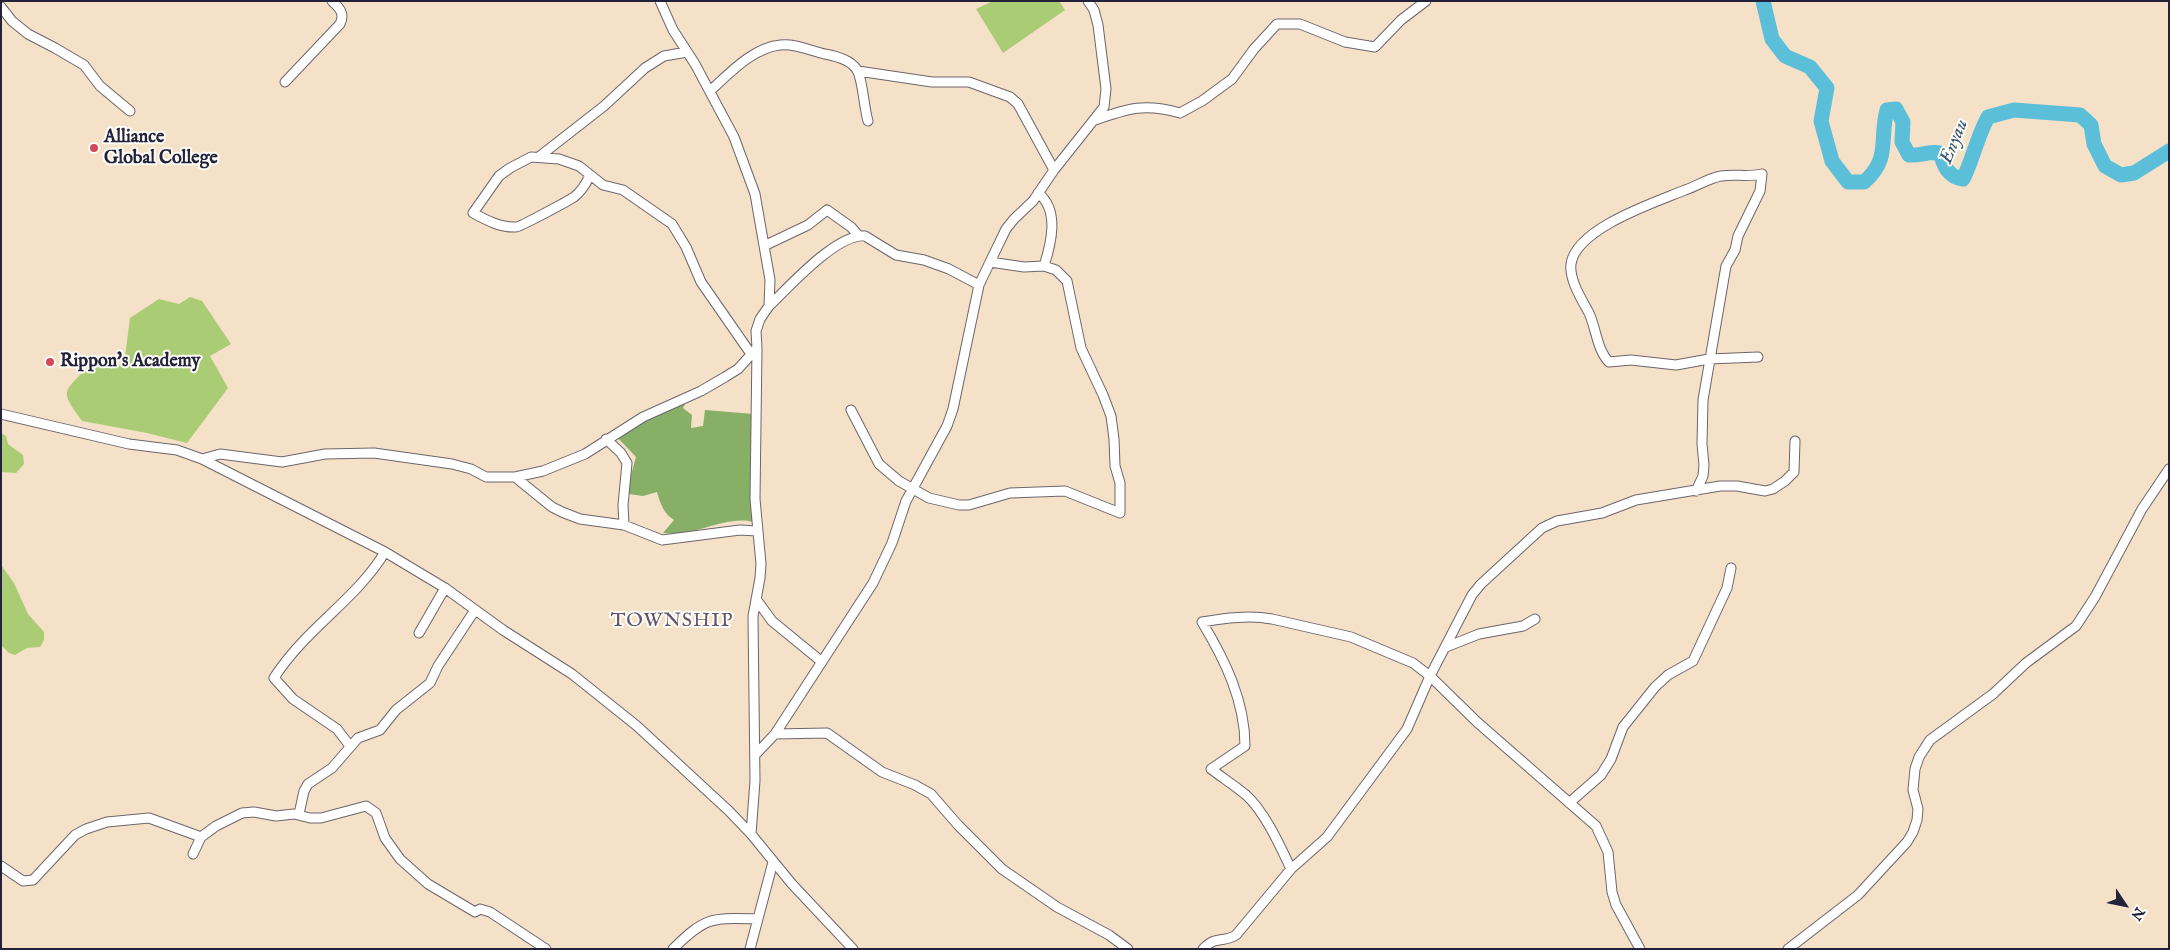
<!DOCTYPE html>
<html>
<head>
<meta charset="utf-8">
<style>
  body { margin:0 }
  #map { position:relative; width:2170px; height:950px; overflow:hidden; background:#f5e1c7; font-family:"IM FELL English",serif }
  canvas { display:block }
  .frame { position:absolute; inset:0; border:2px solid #22223b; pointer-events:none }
  .north { position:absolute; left:2100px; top:880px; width:50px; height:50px; -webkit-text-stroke:4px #fdfcf7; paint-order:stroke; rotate:124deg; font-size:14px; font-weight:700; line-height:20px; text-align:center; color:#22223b }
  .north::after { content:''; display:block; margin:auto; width:18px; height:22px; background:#22223b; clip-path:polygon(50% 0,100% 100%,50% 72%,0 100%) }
</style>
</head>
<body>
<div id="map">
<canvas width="2170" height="950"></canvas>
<div class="frame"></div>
<div class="north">N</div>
</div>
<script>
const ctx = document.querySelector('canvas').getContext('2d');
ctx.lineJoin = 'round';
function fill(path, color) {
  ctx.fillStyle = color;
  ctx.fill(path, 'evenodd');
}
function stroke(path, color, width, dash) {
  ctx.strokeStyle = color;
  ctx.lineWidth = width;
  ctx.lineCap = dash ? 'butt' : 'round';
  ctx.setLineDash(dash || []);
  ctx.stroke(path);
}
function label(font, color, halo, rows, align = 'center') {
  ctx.font = font + ' "IM FELL English",serif';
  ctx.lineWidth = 4;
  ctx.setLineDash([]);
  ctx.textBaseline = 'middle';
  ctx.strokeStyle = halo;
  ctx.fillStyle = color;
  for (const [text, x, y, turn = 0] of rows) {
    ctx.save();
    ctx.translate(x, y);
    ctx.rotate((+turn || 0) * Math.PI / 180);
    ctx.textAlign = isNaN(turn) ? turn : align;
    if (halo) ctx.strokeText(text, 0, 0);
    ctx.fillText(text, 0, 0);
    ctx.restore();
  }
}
fill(new Path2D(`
  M 993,1 L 1059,1 L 1065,10 L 1003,53 L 976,9 Z
  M 190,297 L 202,301 L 231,344 L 210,356 L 228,388 L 187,443 L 147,433 L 82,421 C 61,391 61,394 87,368 L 124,365 L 130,318 L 159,299 L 179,304 Z
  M 1,433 L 6,436 L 8,444 L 23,455 L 24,464 L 16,473 L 1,472 Z
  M 1,565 L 14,583 L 28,614 L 44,632 L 44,640 L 40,647 L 27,648 L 15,655 L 9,653 L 1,645 Z`), '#aacc75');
fill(new Path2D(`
  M 681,398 L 685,404 L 683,408 L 692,415 L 691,428 L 703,426 L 705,410 L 754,414 L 753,522 C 732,516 707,529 687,532 C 679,534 671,533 663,533 L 674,520 C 664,514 660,503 657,492 L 643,496 L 629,494 L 629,482 L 636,457 L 616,436 Z`), '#87b066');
stroke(new Path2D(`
  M 1763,1 L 1772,39 L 1785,56 L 1810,67 L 1827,88 L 1821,121 L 1832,161 L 1848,182 L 1864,182 C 1891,159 1879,139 1887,110 L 1896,109 L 1903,122 L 1902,142 L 1909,155 C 1920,156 1929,151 1940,153 C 1944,166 1948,177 1963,179 C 1973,159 1977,137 1988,117 L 2014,110 L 2080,115 L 2091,125 L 2094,144 L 2105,166 L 2121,175 L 2134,173 L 2169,151`), '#5cbfda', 15);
const minor = new Path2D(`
  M 1,7 L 12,21 L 28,34 L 55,48 L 84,65 L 100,86 L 130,111
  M 858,71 L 932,82 L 969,82 L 1010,97 L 1018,104 L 1054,170
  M 285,82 L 340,24 C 345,14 340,8 332,1
  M 710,91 C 729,74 752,48 780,45 C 795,43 811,51 825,54 C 836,56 853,60 858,72 C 863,83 864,108 868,121
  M 1095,120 C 1129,108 1145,103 1180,113 L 1202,101 L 1232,79 L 1254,49 L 1277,24 L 1300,24 L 1345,42 L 1375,47 L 1401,20 L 1426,1
  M 540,156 L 604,106 L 645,68 L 664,56 L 687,52
  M 590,175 C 586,184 582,191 574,197 C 568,201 520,227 516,227 C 501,228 486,220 473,213 L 499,176 L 510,168 L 531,157 L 559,159 L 579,166 L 603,185 L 623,190 L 672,224 L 686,247 L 701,282 L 751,354
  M 1038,193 C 1060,210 1051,244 1044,266
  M 766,245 L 808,225 L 827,210 L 851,227 L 859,236
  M 769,306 C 789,287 837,233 865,236 L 896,255 L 924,260 L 949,269 L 979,285
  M 851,410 L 879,464 L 899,481 L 929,498 L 959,505 L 969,505 L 1010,493 L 1065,491 L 1120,513 L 1120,483 L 1115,466 L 1114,439 L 1111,416 L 1103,395 L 1081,348 L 1067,281 L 1056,270 L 1044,266 L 1024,267 L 990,262
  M 1,414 L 129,444 L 177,450 L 202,459 L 385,552 L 445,588 L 503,630 L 572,674 L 637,726 L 729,811 L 751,834 L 792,884 L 853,949
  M 606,439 L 621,453 L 627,463 L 623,505 L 624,525
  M 202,459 L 220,454 L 282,462 L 325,454 L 374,453 L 452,464 L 471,469 L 486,477 L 515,477 L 543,471 L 585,454 L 643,417 L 701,391 L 725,377 L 738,369 L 757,348 L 756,331 L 760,319 L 769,306 L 770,280 L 755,194 L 734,137 L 695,64 L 673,30 L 660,1
  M 515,477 L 552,507 L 562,512 L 580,519 L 624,525 L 662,540 L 740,530 L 757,531
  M 1696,491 L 1703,476 L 1704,465 L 1702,444 L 1703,400 L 1726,266 L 1735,250 L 1738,236 L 1760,191 L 1762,174 C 1749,177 1734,174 1721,176 C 1709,178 1697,186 1685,190 C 1656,202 1576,228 1571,264 C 1569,280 1582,300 1589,313 C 1596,328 1597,350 1609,362 L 1631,360 L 1676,365 L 1709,359 L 1758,357
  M 756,599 L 772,621 L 822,662
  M 419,633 L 445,588
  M 1446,647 L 1479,634 L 1523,626 L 1535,619
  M 775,734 L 827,733 L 882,772 L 915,785 L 931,794 L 958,825 L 1002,869 L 1057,907 L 1109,935 L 1128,949
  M 350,746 L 337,729 L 293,699 L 274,678 C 305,629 356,600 385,552
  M 755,755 L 775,734 L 873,583 L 892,543 L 906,501 L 947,426 L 953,409 L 979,285 L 990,262 L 1006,229 L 1014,219 L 1033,201 L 1054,170 L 1104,107 L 1106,89 L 1098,25 L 1094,10 L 1088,1
  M 1569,803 L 1601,775 L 1611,759 L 1623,727 L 1655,687 L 1668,675 L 1693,661 L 1727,588 L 1731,568
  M 299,814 L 304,791 L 308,784 L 332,768 L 358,738 L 380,730 L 396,710 L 430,683 L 438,666 L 475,610
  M 751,834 L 755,781 L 753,616 L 760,578 L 761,564 L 755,499 L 757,348
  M 193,854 L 201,837
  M 1,866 L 23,881 L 33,880 L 75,835 L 86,829 L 107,822 L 149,818 L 201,837 L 216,826 L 242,813 L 254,812 L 276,816 L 294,814 L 310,818 L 321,818 L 366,806 L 376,813 L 385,838 L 400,859 L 428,884 L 475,912 L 480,909 L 490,912 L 546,949
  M 1291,869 C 1280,846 1265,812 1246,795 C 1235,786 1223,778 1211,769 L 1245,746 C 1245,701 1225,660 1202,622 C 1226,618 1249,615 1272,619 L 1351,637 L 1413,663 L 1430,676 L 1477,722 L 1596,826 L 1608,852 L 1612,892 L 1616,905 L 1640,949
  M 673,949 C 706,916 712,918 757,919
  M 750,949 L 773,862
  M 1203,949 C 1216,935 1224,943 1236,935 L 1291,869 L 1327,837 L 1407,729 L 1430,676 L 1472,595 L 1481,584 L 1530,539 L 1542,528 L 1557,521 L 1602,513 L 1636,500 L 1720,486 L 1737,486 L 1765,491 L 1773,489 L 1785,481 L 1794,472 L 1795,441
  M 1788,949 L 1858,895 L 1907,842 L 1913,832 L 1917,820 L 1918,809 L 1913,790 L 1915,769 L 1919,757 L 1930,740 L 1993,694 L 2026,663 L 2076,626 L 2095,597 L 2142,509 L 2169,469`);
stroke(minor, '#6c656c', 11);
stroke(minor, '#fff', 9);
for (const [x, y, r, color] of [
  [94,148,5,"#d1495b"],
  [50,362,5,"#d1495b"]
]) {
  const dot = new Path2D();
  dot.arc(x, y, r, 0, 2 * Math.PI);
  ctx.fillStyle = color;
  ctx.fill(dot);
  stroke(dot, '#fdfcf7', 2);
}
label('bold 18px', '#22223b', '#fdfcf7', [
  ["Alliance",104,138],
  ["Global College",104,159],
  ["Rippon's Academy",60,362]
], 'left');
label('italic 19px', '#365973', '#fdfcf7', [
  ["Enyau",1955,142,-68]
]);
ctx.letterSpacing = '1px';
label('20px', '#63546c', '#fdfcf7', [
  ["TOWNSHIP",672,622]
]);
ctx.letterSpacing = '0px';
</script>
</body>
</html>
